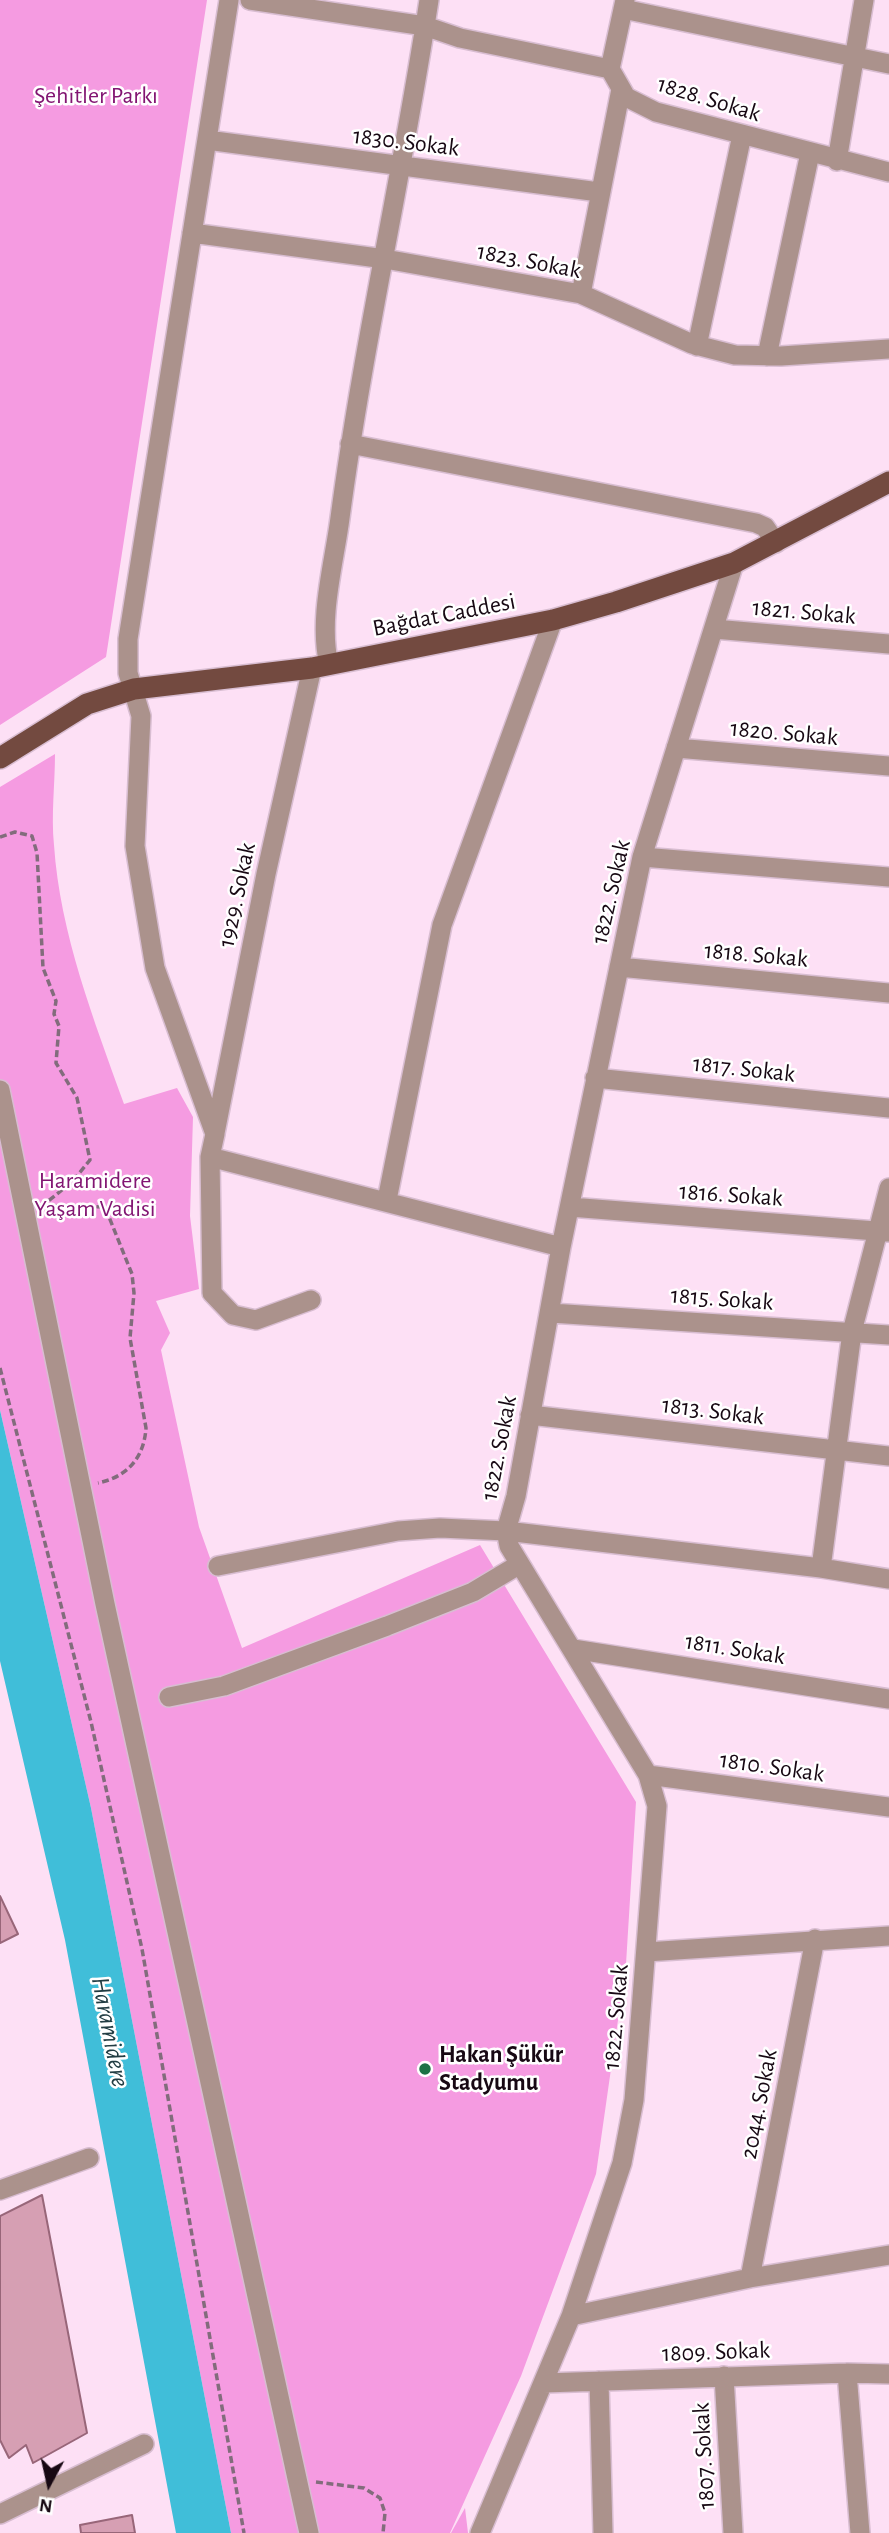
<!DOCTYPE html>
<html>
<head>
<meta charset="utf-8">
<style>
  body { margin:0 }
  #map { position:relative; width:889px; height:2533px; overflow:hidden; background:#fde0f5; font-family:"Alegreya Sans",sans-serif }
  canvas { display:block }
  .north { position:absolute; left:14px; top:2449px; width:70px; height:70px; -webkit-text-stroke:5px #fff; paint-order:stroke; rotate:188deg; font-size:19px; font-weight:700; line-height:28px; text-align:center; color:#170813 }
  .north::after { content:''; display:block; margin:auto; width:24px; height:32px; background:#170813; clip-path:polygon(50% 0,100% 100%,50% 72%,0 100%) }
</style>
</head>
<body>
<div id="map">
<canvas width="889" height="2533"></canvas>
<div class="north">N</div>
</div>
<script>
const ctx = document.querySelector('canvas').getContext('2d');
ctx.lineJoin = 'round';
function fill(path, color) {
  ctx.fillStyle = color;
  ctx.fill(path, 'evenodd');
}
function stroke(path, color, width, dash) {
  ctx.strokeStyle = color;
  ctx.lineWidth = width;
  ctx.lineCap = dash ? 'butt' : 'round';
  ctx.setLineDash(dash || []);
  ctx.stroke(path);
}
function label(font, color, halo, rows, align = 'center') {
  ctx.font = font + ' "Alegreya Sans",sans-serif';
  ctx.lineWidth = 5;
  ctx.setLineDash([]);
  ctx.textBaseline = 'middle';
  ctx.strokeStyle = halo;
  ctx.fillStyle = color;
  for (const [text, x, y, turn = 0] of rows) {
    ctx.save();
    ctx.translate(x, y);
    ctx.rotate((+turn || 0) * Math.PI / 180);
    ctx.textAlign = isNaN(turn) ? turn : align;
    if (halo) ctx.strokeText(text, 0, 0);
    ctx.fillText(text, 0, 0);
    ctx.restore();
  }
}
fill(new Path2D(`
  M 0,0 L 207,0 L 106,657 L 0,725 Z
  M 55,754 C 55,784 51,815 54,845 C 60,934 94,1020 124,1104 L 177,1088 L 193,1117 L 190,1216 L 199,1289 L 156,1301 L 170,1333 L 161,1350 L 199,1527 L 242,1648 L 480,1545 L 636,1802 L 626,1964 L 596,2174 L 521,2376 L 450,2533 L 231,2533 L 91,1808 L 0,1410 L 0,787 Z
  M 465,2508 L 468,2533 L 451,2533 Z`), '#f59be1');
fill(new Path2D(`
  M 0,1410 L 91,1808 L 231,2533 L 176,2533 L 65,1940 L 0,1661 Z`), '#40bed9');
const building = new Path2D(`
  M 0,1896 L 18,1934 L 0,1943 Z
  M 42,2195 L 87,2433 L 33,2463 L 26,2445 L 9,2458 L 0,2440 L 0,2216 Z
  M 132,2515 L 135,2533 L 81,2533 L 80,2525 Z`);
fill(building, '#d69fb3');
stroke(building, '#986679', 2);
const minor = new Path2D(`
  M 229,0 L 128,639 L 128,673 L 141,716 L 135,846 L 155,968 L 215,1134 L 210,1157 L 212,1293 L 233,1315 L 256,1320 L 311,1300
  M 250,0 L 425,26 L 460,38 L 610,69
  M 625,0 L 610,69 L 626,97 L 656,112 L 889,172
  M 623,9 L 889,64
  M 207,140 L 599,192
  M 837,161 L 864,0
  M 192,233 L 385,259 L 581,294 L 692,344 L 735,355 L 781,356 L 889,349
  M 581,294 L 621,89
  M 697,346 L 742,135
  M 767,356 L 810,153
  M 350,444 L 756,523 L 765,527 L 776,543
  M 714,629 L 889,644
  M 329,665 C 318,619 334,564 340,518 C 363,344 403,173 429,0
  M 676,748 L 889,766
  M 642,857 L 889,877
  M 619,967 L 889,993
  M 595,1078 L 889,1108
  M 0,1090 L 105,1604 L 309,2533
  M 215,1133 L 266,874 L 312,668
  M 210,1157 L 561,1247
  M 387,1200 L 442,925 L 553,620
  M 570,1207 L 889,1232
  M 551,1313 L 889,1335
  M 530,1415 L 889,1456
  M 218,1566 L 398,1531 L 440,1528 L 506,1531 L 821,1568 L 852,1332 L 889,1188
  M 821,1568 L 889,1579
  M 573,1649 L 889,1699
  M 169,1697 L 224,1686 L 387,1626 L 473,1592 L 520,1564
  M 648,1775 L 889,1807
  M 646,1952 L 889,1936
  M 0,2190 L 89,2158
  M 750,2278 L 815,1939
  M 571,2316 L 750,2278 L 889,2255
  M 847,2373 L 860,2533
  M 724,2376 L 733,2533
  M 599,2381 L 603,2533
  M 544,2383 L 847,2373 L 889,2374
  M 0,2514 L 144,2444
  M 480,2533 L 571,2316 L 622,2163 L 634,2100 L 657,1806 L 648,1775 L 509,1546 L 506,1531 L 516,1496 L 561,1247 L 642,857 L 734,563`);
const major = new Path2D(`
  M 0,758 L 87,704 L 134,689 L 312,668 L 553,620 L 616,602 L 734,563 L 889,482`);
stroke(minor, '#d8bdd1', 22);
stroke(major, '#d8bdd1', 24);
stroke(new Path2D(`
  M 0,837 L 15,832 L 32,836 L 37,853 L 43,968 L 56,1001 L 54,1014 L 59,1026 L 56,1063 L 77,1098 L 90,1160 L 72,1182 L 42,1206
  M 44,1206 L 105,1207 L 132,1274 L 134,1293 L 130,1338 L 146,1428 C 144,1458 127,1477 98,1483
  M 0,1368 L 91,1722 L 142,1949 L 244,2533
  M 316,2482 L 364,2488 L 380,2498 L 385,2513 L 383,2533`), '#826c7c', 3.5, [7, 3.5]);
stroke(minor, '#ab928c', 19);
stroke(major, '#734a40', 21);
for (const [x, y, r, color] of [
  [425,2069,7,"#1c7245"]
]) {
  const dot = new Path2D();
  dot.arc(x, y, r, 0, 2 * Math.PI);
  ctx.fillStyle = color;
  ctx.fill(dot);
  stroke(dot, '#fff', 2.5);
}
label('24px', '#821572', '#fff', [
  ["Şehitler Parkı",96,96],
  ["Haramidere",95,1181],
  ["Yaşam Vadisi",95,1209]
]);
label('24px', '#170813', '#fff', [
  ["1828. Sokak",709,99,17],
  ["1830. Sokak",406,142,7],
  ["1823. Sokak",529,261,11],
  ["1821. Sokak",804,612,5],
  ["Bağdat Caddesi",444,615,-11],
  ["1820. Sokak",784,733,5],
  ["1822. Sokak",611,892,-77],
  ["1929. Sokak",237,895,-78],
  ["1818. Sokak",756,955,5],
  ["1817. Sokak",744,1069,6],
  ["1816. Sokak",731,1195,4],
  ["1815. Sokak",722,1299,4],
  ["1813. Sokak",713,1411,7],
  ["1822. Sokak",499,1448,-79],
  ["1811. Sokak",735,1649,9],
  ["1810. Sokak",772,1767,8],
  ["1822. Sokak",616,2017,-85],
  ["2044. Sokak",759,2104,-79],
  ["1809. Sokak",716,2352,-2],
  ["1807. Sokak",704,2456,-93]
]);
label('bold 24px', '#170813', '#fff', [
  ["Hakan Şükür",439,2055],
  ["Stadyumu",439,2083]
], 'left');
label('italic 26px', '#223d43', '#fff', [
  ["Haramidere",110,2032,79]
]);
</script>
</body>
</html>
